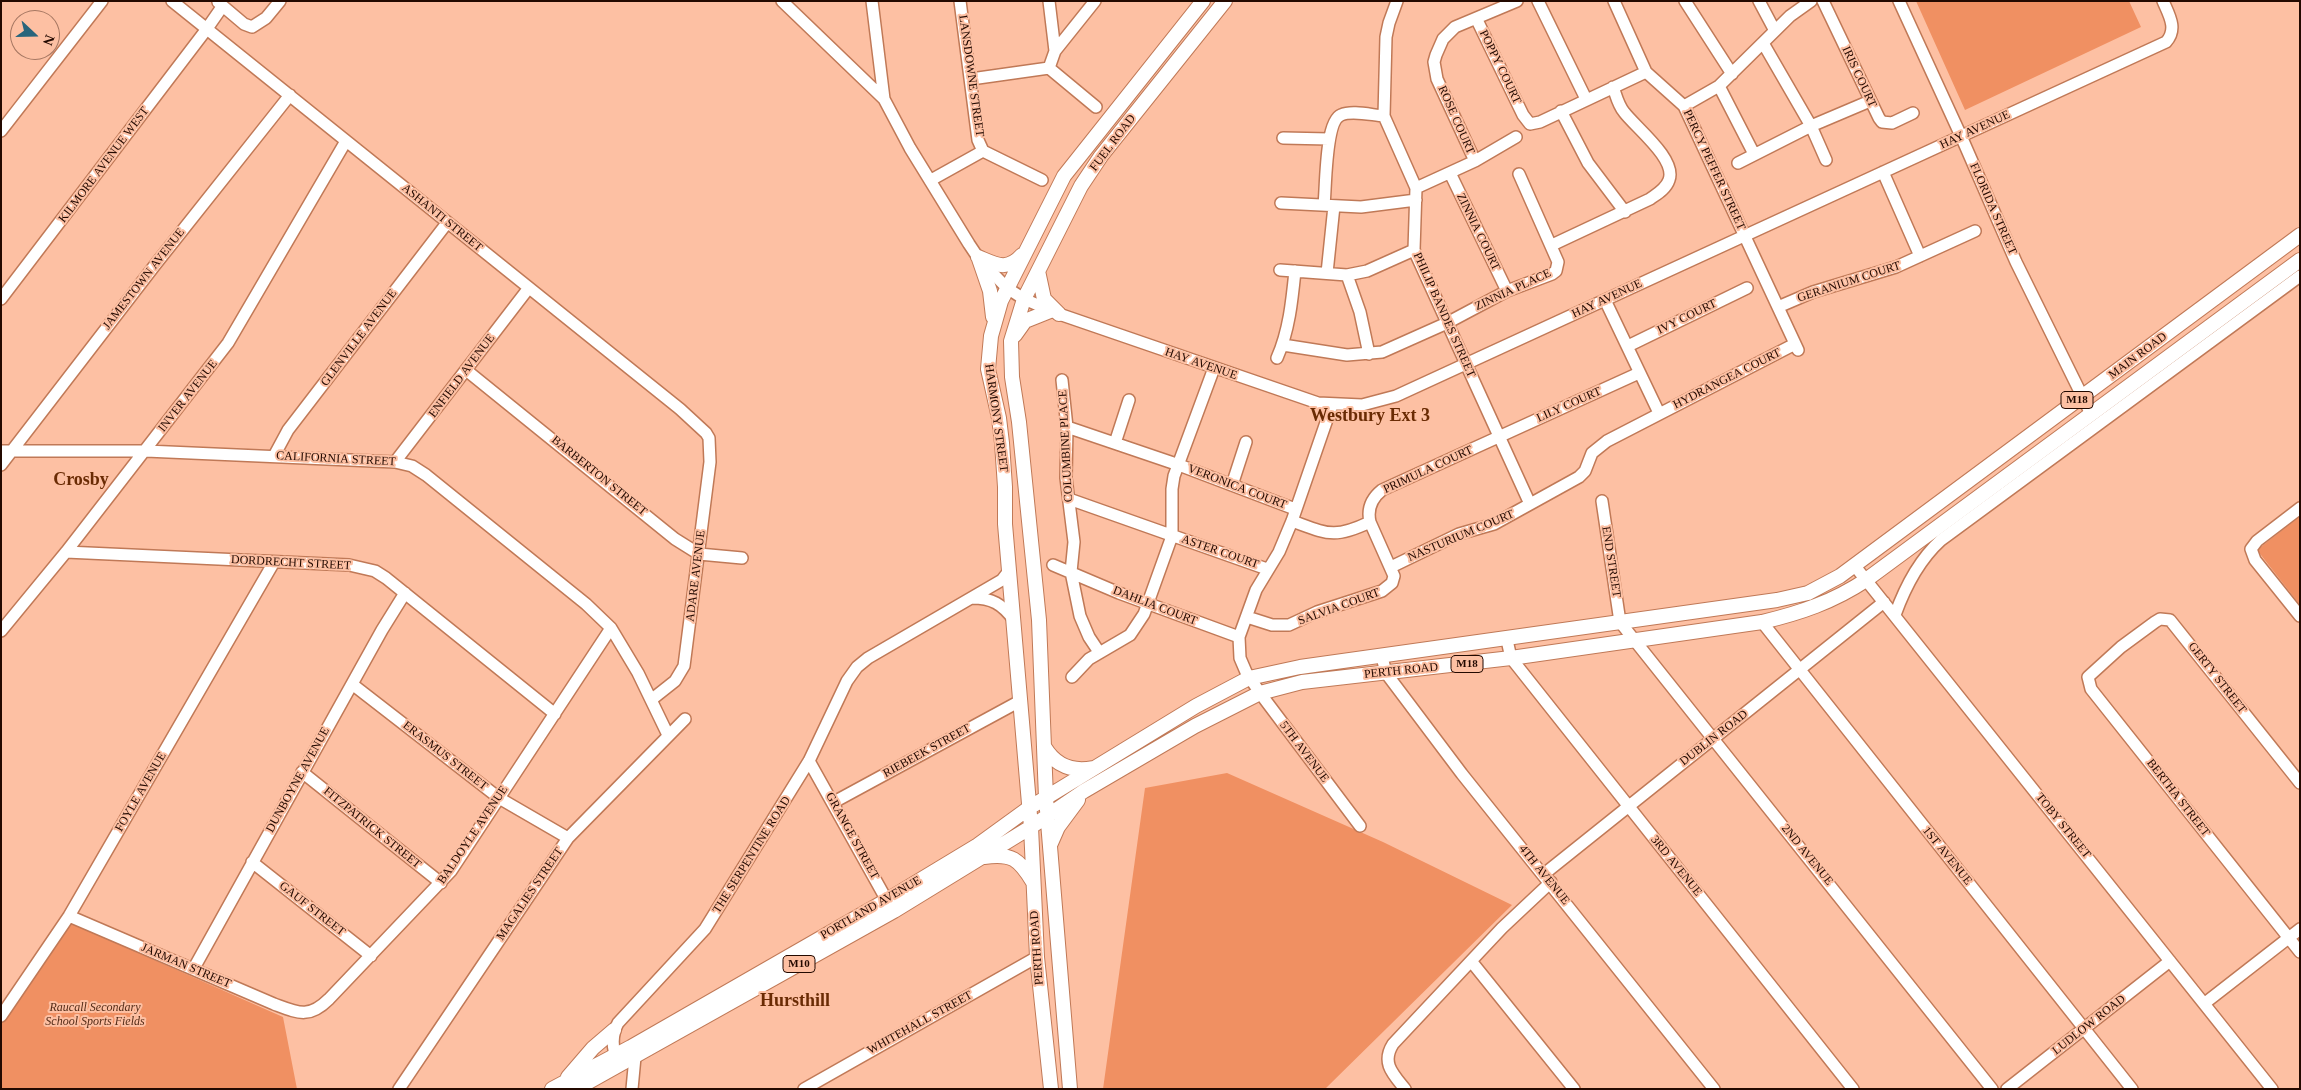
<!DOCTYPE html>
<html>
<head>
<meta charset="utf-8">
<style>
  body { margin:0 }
  #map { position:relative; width:2301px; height:1090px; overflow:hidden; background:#fdc0a3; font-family:Georgia,serif }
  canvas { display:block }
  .frame { position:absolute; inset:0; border:2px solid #230900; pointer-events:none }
  .north { position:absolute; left:10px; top:10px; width:50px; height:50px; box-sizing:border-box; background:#fdc0a3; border:1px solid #a67762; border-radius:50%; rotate:111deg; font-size:14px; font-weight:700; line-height:20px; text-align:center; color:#230900 }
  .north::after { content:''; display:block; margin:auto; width:18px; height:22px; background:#28657c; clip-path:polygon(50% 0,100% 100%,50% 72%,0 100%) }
</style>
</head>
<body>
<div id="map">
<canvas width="2301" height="1090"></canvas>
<div class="frame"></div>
<div class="north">N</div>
</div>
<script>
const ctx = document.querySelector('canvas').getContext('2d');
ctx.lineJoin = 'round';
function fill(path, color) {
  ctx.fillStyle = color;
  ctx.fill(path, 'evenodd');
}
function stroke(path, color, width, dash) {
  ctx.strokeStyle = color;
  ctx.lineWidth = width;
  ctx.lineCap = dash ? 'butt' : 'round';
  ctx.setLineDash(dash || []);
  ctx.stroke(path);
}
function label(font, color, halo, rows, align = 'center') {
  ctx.font = font + ' Georgia,serif';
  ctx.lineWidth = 4;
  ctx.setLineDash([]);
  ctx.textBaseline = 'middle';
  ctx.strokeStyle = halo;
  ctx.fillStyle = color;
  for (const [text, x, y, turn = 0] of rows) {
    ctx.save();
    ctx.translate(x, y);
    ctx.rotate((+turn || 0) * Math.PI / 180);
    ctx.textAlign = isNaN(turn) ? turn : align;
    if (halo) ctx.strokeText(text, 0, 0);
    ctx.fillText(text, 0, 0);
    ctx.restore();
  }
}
fill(new Path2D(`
  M 1916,1 L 2129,1 L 2141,27 L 1965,110 Z
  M 2300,516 L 2300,605 L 2257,550 Z
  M 1227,773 L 1383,842 L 1512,905 L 1325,1089 L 1103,1089 L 1145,788 Z
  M 71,923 L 283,1017 L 297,1089 L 1,1089 L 1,1020 Z`), '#f09062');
const minor = new Path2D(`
  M 172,1 L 680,409 L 706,433 L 709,438 L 710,462 L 684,666 L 675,681 L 651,700
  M 782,1 L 884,99 L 910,148 L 969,244 L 979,259 L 1007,288 L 1024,299 L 1059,314 L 1318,403 L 1362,405 L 1396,396 L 2166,42 C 2178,29 2169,15 2163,1
  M 872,1 L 884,99
  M 960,1 L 978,140 L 983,151
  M 1049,1 L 1055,51 L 1049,68
  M 1397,1 L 1389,23 L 1386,37 L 1384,116 L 1416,188 L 1414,250 L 1530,504
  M 1538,1 L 1586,99
  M 1614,1 L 1646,72 L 1684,106 L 1798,350
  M 1685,1 L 1732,74
  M 1759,1 L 1775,31
  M 1823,1 L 1879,118 L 1882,122 L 1892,123 L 1913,113
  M 1899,1 L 1961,136 L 2016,262 L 2091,414
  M 218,2 L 244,24 L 252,27 L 266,18 L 280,1
  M 1477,20 L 1523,115 L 1530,124 L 1540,122 L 1646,72
  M 1763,43 L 1811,126 L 1826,160
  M 1055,51 L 1095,1
  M 971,79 L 1049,68 L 1096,107
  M 1719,86 L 1754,154
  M 1684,106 L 1719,86 L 1790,16 L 1811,1
  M 1561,111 L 1588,163 L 1625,212
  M 1,131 L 102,1
  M 1283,138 L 1329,139
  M 1475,161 L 1437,79 L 1434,62 L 1436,55 L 1443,39 L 1455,27 L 1517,1
  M 1738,163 L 1811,126 L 1870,101
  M 1883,172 L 1920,256
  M 1450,173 L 1507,291
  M 931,180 L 983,151 L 1042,180
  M 1416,188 L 1475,161 L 1516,137
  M 1281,203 L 1361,207 L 1416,200
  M 1324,205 C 1326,188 1325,121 1341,115 C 1352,110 1371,115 1384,116
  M 1552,245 L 1650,199 C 1657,194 1666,189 1669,180 C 1677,159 1635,127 1624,112 C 1618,105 1616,95 1613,87
  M 1280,270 L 1347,275 L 1367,271 L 1414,250
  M 1327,273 L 1334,206
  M 1347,275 L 1360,312 L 1369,354
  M 1,299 L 206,30 L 222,7
  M 1605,300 L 1659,413
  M 1778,307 L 1813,292 L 1896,267 L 1975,231
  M 1283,345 L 1347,355 L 1382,352 L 1447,323 L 1507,291 L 1552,274 L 1556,271 L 1558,262 L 1519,174
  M 1628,346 L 1747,288
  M 1277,358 C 1289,331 1292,301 1295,271
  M 466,370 L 675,539 L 699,554 L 742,558
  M 1062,380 L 1067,427 L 1066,478 L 1074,542 L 1071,572 L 1080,616 L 1089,637 L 1099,652
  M 1332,405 L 1292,521 L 1279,552 L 1256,590 L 1239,637 L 1240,658 L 1246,672 L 1260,693 L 1360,826
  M 1067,427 L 1179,465 L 1295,509
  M 1115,443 L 1129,400
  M 1,451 L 146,451 L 395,462 L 412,466 L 426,475 L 586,604 L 611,628 L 638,673 L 668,735
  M 274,456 L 288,430 L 447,223
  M 395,462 L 528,289
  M 1,465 L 155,265 L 290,95
  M 1232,485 L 1246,442
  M 1069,499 L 1267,569
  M 1602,501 L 1620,622 L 1992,1089
  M 2300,508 L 2257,541 L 2251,549 L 2255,560 L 2300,616
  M 1292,521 C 1328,534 1334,539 1370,522 C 1367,509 1372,498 1382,490 L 1639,373
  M 66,552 L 349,565 L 375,571 L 386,578 L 555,714
  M 1053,565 L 1119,593 L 1239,637
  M 1854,565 L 2272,1089
  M 1391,567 L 1459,534 L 1494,524 L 1579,477 L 1585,471 L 1592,453 L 1607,441 L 1795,344
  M 972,598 C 992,598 1002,604 1014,620
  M 1895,615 C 1905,587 1919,560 1941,540 L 2300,276
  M 1247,617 L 1272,625 L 1289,625 L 1317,612 L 1382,591 L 1392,583 L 1394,576 L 1370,522
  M 1762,622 L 2132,1089
  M 1,631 L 66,552 L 228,343 L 346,141
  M 1507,640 L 1511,658 L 1853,1089
  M 1382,657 L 1386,673 L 1462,774 L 1714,1089
  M 1072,677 L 1089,659 L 1130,635 L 1144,614 L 1172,536 L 1172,489 L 1174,476 L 1214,368
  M 352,684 L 499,798 L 568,838
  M 809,761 L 890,906
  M 302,772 L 441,883
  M 2300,783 L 2170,620 L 2160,619 L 2155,622 L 2121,647 L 2088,677 L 2091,689 L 2300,952
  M 834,802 L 1020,701
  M 252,862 L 371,956
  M 1544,874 L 1884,602
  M 69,916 L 274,1004 C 298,1013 309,1019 329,999 L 451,871 L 611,628
  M 1471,961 L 1574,1089
  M 194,968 L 382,630 L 405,593
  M 2205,1003 L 2300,929
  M 1,1016 L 69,916 L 274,562
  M 618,1062 C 612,1049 611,1036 618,1023 L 705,929 L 809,761 L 847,681 L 857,667 L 868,658 L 1002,580 L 1009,571
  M 399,1089 L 568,838 L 685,719
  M 632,1089 L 635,1057 L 632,1051
  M 804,1089 L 1037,957
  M 1405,1089 C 1393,1074 1381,1063 1393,1044 L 1502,928 L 1551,882
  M 2007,1089 L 2170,961`);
const major = new Path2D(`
  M 978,257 C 995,264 1007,272 1022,255
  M 979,259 L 990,291 L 993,317
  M 1038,271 L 1044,299 L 1059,314
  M 1015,335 L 1025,321 L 1050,311
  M 1045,748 C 1056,766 1073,772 1093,768
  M 1051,843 L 1058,827 L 1078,800
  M 984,857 C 1012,853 1019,859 1033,882
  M 568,1077 L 593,1048 L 614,1030
  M 552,1089 L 631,1047 L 887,900 L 978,845 L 1029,808 L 1196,706 L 1249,678 L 1300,667 L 1777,600 L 1808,593 L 1840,576 L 2300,235
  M 576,1089 L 894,911 L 1031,827 L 1084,791 L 1195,726 L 1260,693 L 1302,682 L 1511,658 L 1762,622 C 1800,613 1833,602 1866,580 L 2300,260
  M 1051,1089 L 1037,957 L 1031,827 L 1005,524 L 1005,487 L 1002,443 L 999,418 L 988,369 L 991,336 L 1001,301 L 1064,176 L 1203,1
  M 1070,1089 L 1046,798 L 1039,620 L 1019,422 L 1012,377 L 1011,341 L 1024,299 L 1081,186 L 1101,156 L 1225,1`);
stroke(minor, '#c07957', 14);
stroke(major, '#c07957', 16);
stroke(minor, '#fff', 11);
stroke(major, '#fff', 14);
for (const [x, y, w] of [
  [2077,400,32],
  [1467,664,32],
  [799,964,32]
]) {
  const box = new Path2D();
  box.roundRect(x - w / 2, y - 8.5, w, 17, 4);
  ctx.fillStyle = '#fdc0a3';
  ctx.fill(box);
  stroke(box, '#230900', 1);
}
label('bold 11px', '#230900', null, [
  ["M18",2077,400],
  ["M18",1467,664],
  ["M10",799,964]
]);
label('12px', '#230900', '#fdc0a3', [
  ["POPPY COURT",1500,67,64],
  ["LANSDOWNE STREET",971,76,82],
  ["IRIS COURT",1859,77,65],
  ["ROSE COURT",1456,120,66],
  ["HAY AVENUE",1975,130,-25],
  ["FUEL ROAD",1113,143,-53],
  ["KILMORE AVENUE WEST",104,165,-53],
  ["PERCY PEFFER STREET",1714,170,65],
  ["FLORIDA STREET",1993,209,66],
  ["ASHANTI STREET",442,218,39],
  ["ZINNIA COURT",1478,232,64],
  ["JAMESTOWN AVENUE",144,279,-52],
  ["GERANIUM COURT",1849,282,-18],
  ["ZINNIA PLACE",1513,290,-25],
  ["HAY AVENUE",1607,299,-25],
  ["PHILIP BANDES STREET",1444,315,66],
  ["IVY COURT",1687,317,-26],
  ["GLENVILLE AVENUE",359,338,-53],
  ["MAIN ROAD",2138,356,-37],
  ["HAY AVENUE",1201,364,19],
  ["ENFIELD AVENUE",462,376,-53],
  ["HYDRANGEA COURT",1727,379,-27],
  ["INVER AVENUE",188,396,-52],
  ["LILY COURT",1569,405,-24],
  ["HARMONY STREET",996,418,82],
  ["COLUMBINE PLACE",1066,446,-93],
  ["CALIFORNIA STREET",336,459,3],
  ["PRIMULA COURT",1428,470,-25],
  ["BARBERTON STREET",599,476,39],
  ["VERONICA COURT",1237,487,21],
  ["NASTURIUM COURT",1461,536,-23],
  ["ASTER COURT",1220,552,19],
  ["END STREET",1611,562,81],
  ["DORDRECHT STREET",291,563,3],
  ["ADARE AVENUE",696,576,-83],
  ["DAHLIA COURT",1155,606,21],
  ["SALVIA COURT",1339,607,-20],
  ["PERTH ROAD",1401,671,-6],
  ["GERTY STREET",2217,678,52],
  ["DUBLIN ROAD",1714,738,-38],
  ["RIEBEEK STREET",927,751,-29],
  ["5TH AVENUE",1304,752,53],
  ["ERASMUS STREET",445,756,38],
  ["DUNBOYNE AVENUE",298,780,-61],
  ["FOYLE AVENUE",141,792,-60],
  ["BERTHA STREET",2178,798,52],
  ["TOBY STREET",2063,826,51],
  ["FITZPATRICK STREET",372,828,39],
  ["BALDOYLE AVENUE",473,835,-56],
  ["GRANGE STREET",852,836,61],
  ["THE SERPENTINE ROAD",752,855,-58],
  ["2ND AVENUE",1807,855,51],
  ["1ST AVENUE",1947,856,51],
  ["3RD AVENUE",1676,866,51],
  ["4TH AVENUE",1544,875,51],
  ["MAGALIES STREET",530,894,-56],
  ["PORTLAND AVENUE",871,908,-30],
  ["GAUF STREET",312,909,38],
  ["PERTH ROAD",1037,948,-94],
  ["JARMAN STREET",186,966,23],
  ["WHITEHALL STREET",920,1023,-29],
  ["LUDLOW ROAD",2089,1025,-38]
]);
label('italic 12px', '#522a16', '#fdc0a3', [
  ["Raucall Secondary",95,1008],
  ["School Sports Fields",95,1022]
]);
label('bold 18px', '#6a2b04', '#fdc0a3', [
  ["Westbury Ext 3",1370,416],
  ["Crosby",81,480],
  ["Hursthill",795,1001]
]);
</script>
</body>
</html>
